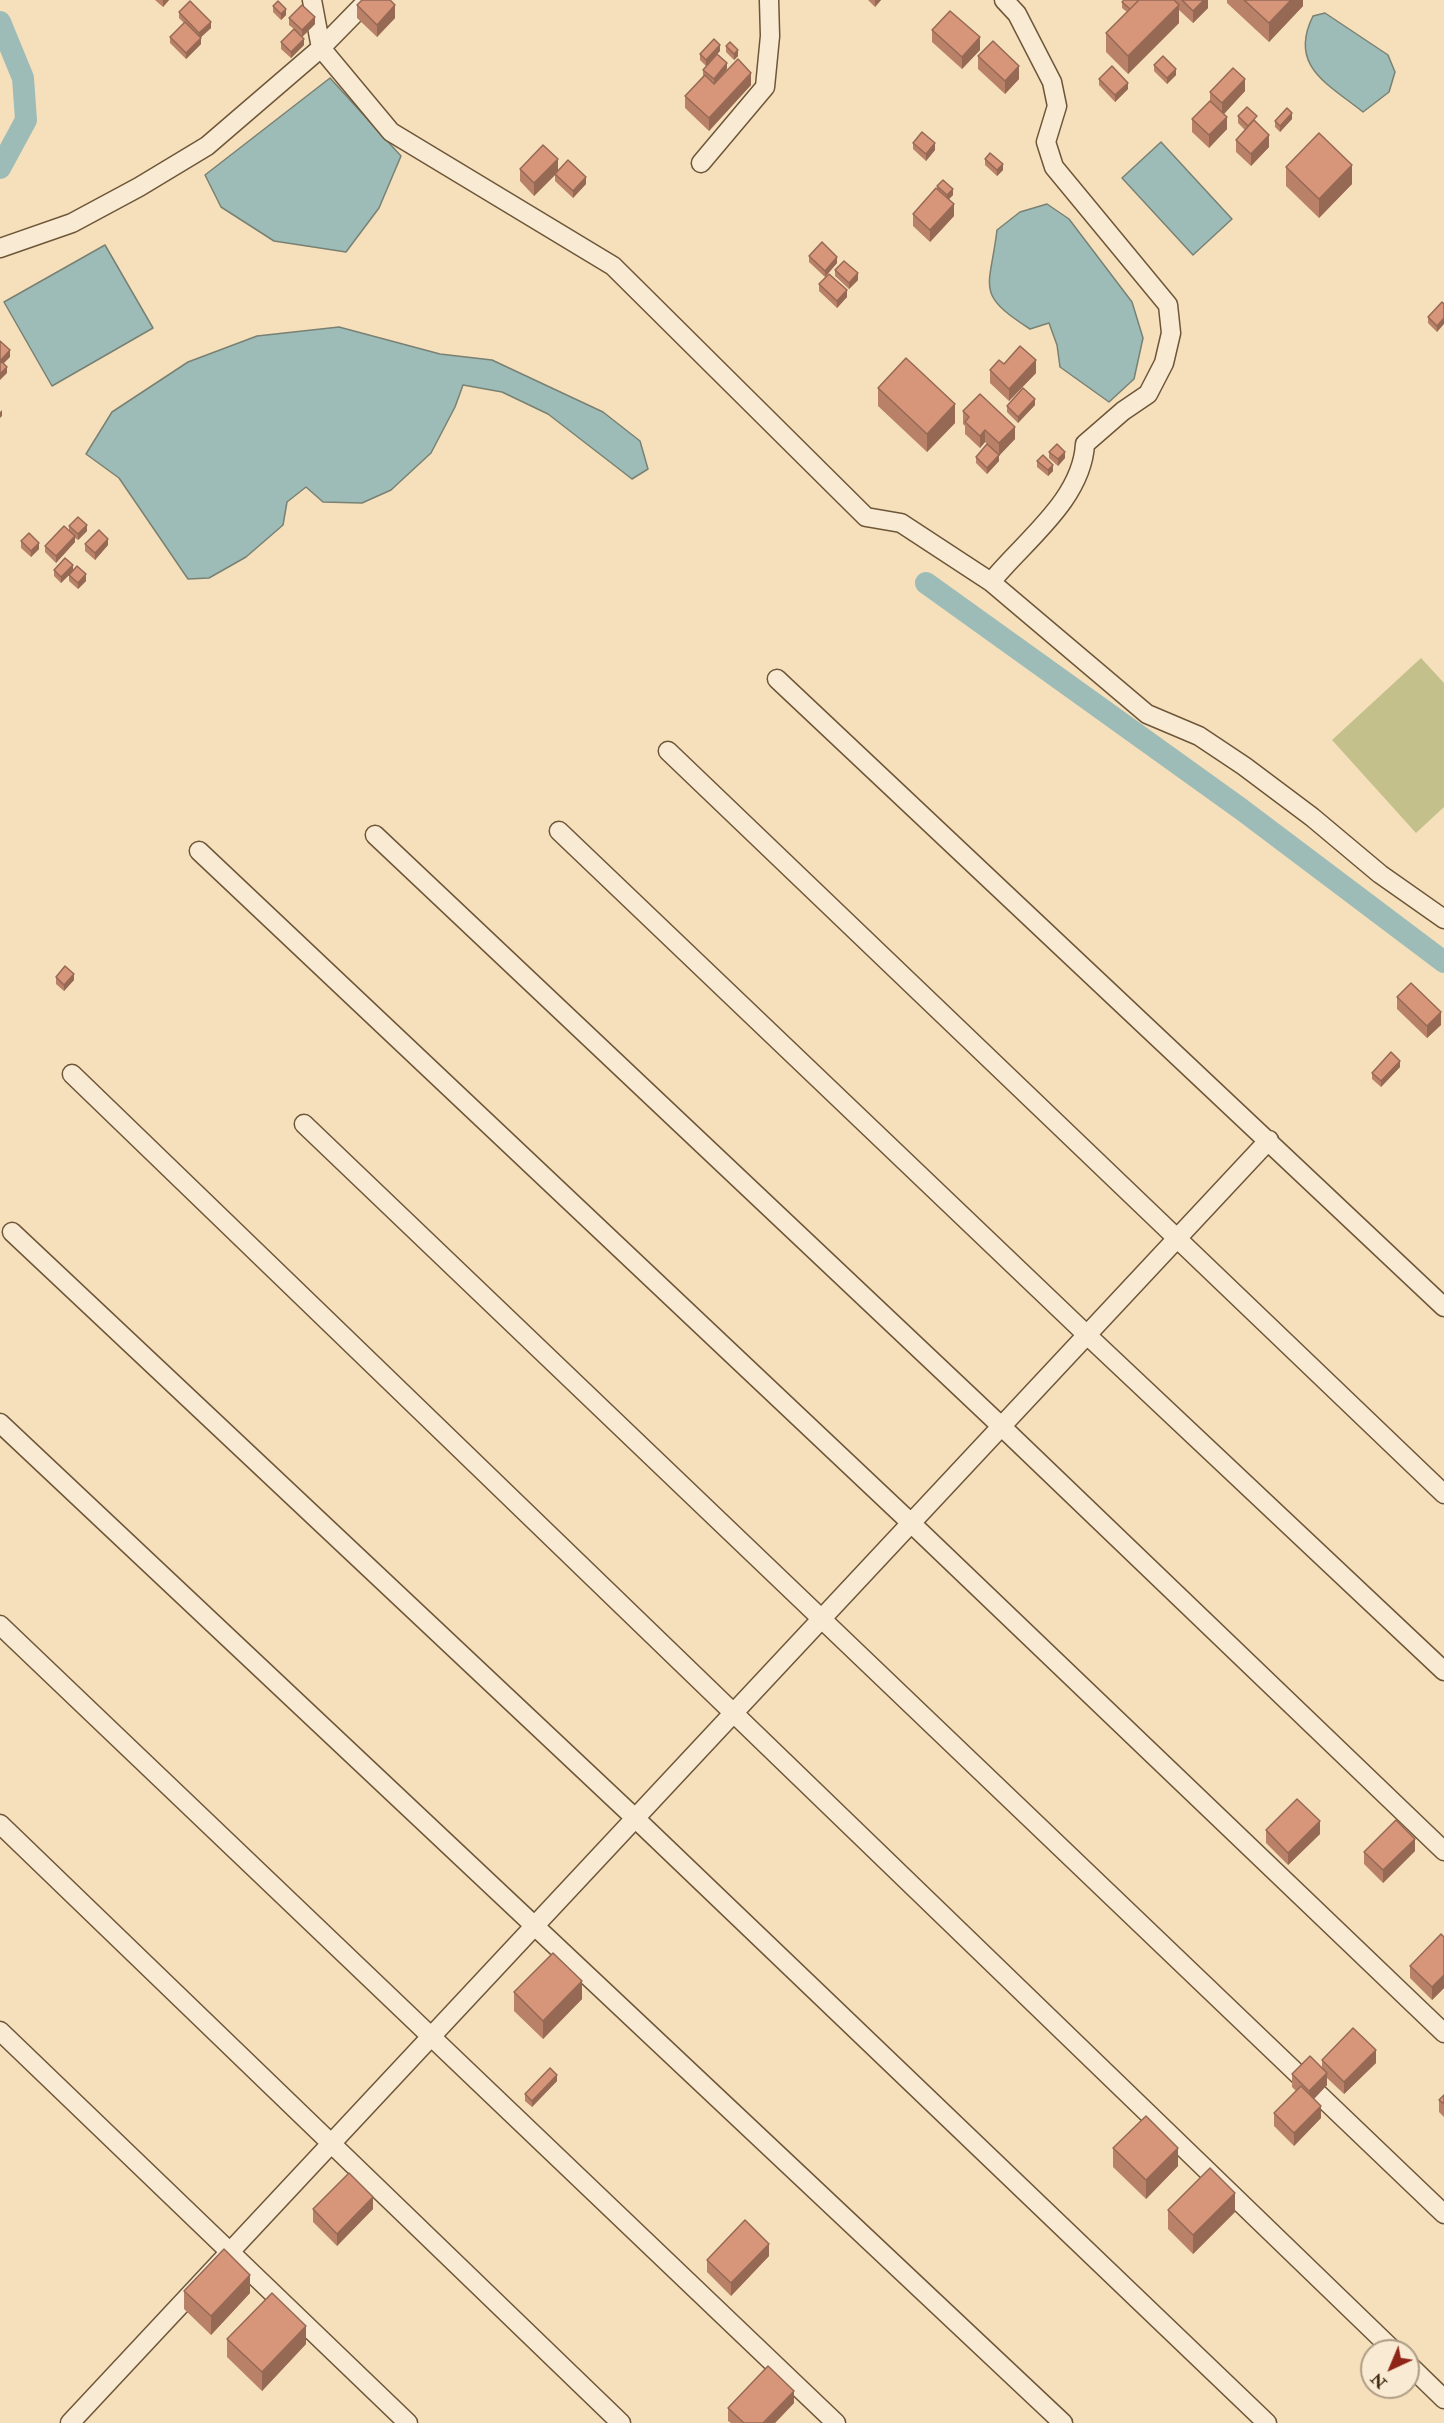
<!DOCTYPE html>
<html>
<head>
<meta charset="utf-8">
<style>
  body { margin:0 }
  #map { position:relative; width:1444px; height:2423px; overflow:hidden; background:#f6e0bb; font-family:"IM FELL Double Pica",serif }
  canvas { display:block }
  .north { position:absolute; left:1360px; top:2339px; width:60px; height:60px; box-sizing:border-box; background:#f9ebd3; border:2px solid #af9d84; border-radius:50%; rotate:224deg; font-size:16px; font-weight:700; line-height:24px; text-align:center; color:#40280e }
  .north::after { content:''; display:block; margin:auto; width:21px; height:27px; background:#8f2418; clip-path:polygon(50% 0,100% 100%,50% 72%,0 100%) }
</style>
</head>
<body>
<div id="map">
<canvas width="1444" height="2423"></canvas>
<div class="north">N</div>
</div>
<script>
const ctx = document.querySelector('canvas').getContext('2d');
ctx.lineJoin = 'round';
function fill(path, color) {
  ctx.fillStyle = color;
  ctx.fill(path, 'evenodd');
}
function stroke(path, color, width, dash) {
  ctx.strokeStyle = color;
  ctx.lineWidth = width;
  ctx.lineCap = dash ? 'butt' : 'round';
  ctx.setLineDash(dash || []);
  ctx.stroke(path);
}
fill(new Path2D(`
  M 1421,658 L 1444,683 L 1444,807 L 1416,833 L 1332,740 Z`), '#c3c08c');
const water = new Path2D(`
  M 1325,13 L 1388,55 L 1395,72 L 1389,92 L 1363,112 C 1328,84 1288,66 1313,16 Z
  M 330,78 L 401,156 L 379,208 L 346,252 L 274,241 L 221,207 L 205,175 Z
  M 1161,142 L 1232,219 L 1193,255 L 1122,178 Z
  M 1047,204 L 1069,219 L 1132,302 L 1143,338 L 1134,379 L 1109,402 L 1060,367 L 1057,345 L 1049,323 L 1030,329 C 974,293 990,289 997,230 L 1020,212 Z
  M 105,245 L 153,328 L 52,386 L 4,302 Z
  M 339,327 L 440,354 L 492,360 L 603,412 L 640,441 L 648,469 L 632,479 L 548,414 L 502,392 L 463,385 L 455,407 L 431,453 L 391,490 L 362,503 L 323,502 L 306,487 L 287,502 L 283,525 L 246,557 L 209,578 L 188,579 L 119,478 L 86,454 L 112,412 L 188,362 L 257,336 Z`);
fill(water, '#9ebcb7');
stroke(water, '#788173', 1.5);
stroke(new Path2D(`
  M 0,22 L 23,78 L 26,120 L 0,168
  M 926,583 L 1241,809 L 1444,962`), '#9ebcb7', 22);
const street = new Path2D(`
  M 312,0 L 321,48 L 391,132 L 613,266 L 866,517 L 901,523 L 991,582 L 1147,714 L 1199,736 L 1244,766 L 1312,817 L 1380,874 L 1444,919
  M 701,163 L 765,87 L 770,36 L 769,0
  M 0,248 L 72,223 L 139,187 L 207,146 L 321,48 L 368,0
  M 991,582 C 1024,541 1082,500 1085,444 L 1123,411 L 1148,394 L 1164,363 L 1171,333 L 1168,305 L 1054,167 L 1046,142 L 1057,106 L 1052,82 L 1017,14 L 1004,0
  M 777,679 L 1444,1307
  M 668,751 L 1444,1494
  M 559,831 L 1087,1335 L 1444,1671
  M 375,835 L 1001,1426 L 1444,1851
  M 199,851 L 911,1523 L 1444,2033
  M 72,1074 L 1394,2351
  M 304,1124 L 1444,2214
  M 12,1232 L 635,1818 L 1267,2423
  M 0,1423 L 1063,2423
  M 0,1625 L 836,2423
  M 0,1824 L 621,2423
  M 0,2031 L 408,2423
  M 1408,2364 L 1444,2399
  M 70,2423 L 1269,1140`);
stroke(street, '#6e5639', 21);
stroke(street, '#f9ebd3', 18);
fill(new Path2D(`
  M 155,0 L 169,0 L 163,7 Z
  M 868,0 L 881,0 L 875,7 Z
  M 1124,0 L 1208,0 L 1208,8 L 1193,23 L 1179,10 L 1179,23 L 1128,74 L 1106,52 L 1106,33 L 1127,12 L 1122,8 L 1122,2 Z
  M 1227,0 L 1303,0 L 1303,6 L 1269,42 L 1227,3 Z
  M 357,5 L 395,18 L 377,37 L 357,18 Z
  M 273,6 L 286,15 L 281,20 L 273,12 Z
  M 179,12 L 211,28 L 200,38 L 201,44 L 186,59 L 170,43 L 170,37 L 184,23 L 179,18 Z
  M 289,18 L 315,24 L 302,37 L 304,45 L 291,58 L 281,49 L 281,42 L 294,29 L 289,25 Z
  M 932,30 L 980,50 L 962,69 L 932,42 Z
  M 726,46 L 738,56 L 734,60 L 726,52 Z
  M 720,51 L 717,54 L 727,69 L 720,78 L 751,85 L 709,131 L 685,108 L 685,96 L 703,76 L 703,70 L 716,56 L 706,66 L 700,60 L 700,54 Z
  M 978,56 L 1019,79 L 1005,94 L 978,69 Z
  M 1154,65 L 1176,75 L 1167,84 L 1154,71 Z
  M 1099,79 L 1128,89 L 1115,102 L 1099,85 Z
  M 1245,91 L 1224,114 L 1227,129 L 1209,148 L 1192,132 L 1192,119 L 1210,101 L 1210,92 Z
  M 1238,116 L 1257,123 L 1269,147 L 1251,166 L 1236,152 L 1236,140 L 1245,130 L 1238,123 Z
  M 1292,119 L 1280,132 L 1275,127 L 1275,121 Z
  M 913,143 L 935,150 L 926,161 L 913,149 Z
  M 985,159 L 1003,170 L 997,176 L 985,165 Z
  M 1286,167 L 1352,184 L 1319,218 L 1286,186 Z
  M 520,169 L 558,171 L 586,184 L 573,198 L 555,181 L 555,175 L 534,196 L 520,181 Z
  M 937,186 L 953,195 L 949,199 L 954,216 L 930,242 L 913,226 L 913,214 L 937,189 Z
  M 809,256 L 837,263 L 825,277 L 809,262 Z
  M 835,270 L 858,280 L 849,289 L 835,276 Z
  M 819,284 L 847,297 L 837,308 L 819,291 Z
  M 1442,302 L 1437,332 L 1428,323 L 1428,317 Z
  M 1004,364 L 1036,373 L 1009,401 L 990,383 L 990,370 Z
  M 878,388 L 955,423 L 927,452 L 878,406 Z
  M 1035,405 L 1018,423 L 1007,412 L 1007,406 Z
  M 963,411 L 1015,439 L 999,455 L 999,461 L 987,474 L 976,463 L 976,457 L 990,447 L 985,442 L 980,448 L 965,434 L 965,426 L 963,424 Z
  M 1049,452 L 1065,458 L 1058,466 L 1049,458 Z
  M 1037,461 L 1053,471 L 1048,476 L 1037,467 Z
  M 69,526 L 87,531 L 78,540 L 75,538 L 75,542 L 56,563 L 45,552 L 45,546 L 69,531 Z
  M 21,541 L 39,549 L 31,557 L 21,548 Z
  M 85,544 L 108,545 L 95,560 L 85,551 Z
  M 54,570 L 73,571 L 86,581 L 78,589 L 69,581 L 69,575 L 61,583 L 54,576 Z
  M 56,977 L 74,980 L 64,991 L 56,984 Z
  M 1397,997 L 1441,1025 L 1427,1038 L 1397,1009 Z
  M 1400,1067 L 1381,1087 L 1372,1079 L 1372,1073 Z
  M 1266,1830 L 1320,1834 L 1288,1865 L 1266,1843 Z
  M 1415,1851 L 1383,1883 L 1364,1864 L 1364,1852 Z
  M 1444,1937 L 1444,1988 L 1432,2000 L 1410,1978 L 1410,1966 Z
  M 514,1992 L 582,1999 L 543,2039 L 514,2011 Z
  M 1322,2060 L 1376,2063 L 1344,2094 L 1327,2078 L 1327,2085 L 1314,2099 L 1321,2118 L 1294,2146 L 1274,2126 L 1274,2113 L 1296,2091 L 1292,2087 L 1292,2074 L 1322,2067 Z
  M 557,2081 L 532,2107 L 525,2101 L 525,2094 Z
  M 1444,2095 L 1444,2117 L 1439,2112 L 1439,2100 Z
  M 1113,2148 L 1178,2166 L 1146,2199 L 1113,2167 Z
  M 313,2209 L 373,2209 L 337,2246 L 313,2222 Z
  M 1168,2210 L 1235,2212 L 1193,2254 L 1168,2229 Z
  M 769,2256 L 731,2296 L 707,2272 L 707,2260 Z
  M 184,2291 L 250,2293 L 211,2335 L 184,2309 Z
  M 227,2339 L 306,2344 L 262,2391 L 227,2357 Z
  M 794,2403 L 775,2423 L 731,2423 L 728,2421 L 728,2408 Z`), '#b98168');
fill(new Path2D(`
  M 163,0 L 169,0 L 163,7 Z
  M 875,0 L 881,0 L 875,7 Z
  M 1204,0 L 1208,0 L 1208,8 L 1193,23 L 1193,11 Z
  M 1291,0 L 1303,0 L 1303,6 L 1269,42 L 1269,23 Z
  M 395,5 L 395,18 L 377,37 L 377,25 Z
  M 1179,5 L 1179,23 L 1128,74 L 1128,56 Z
  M 286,9 L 286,15 L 281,20 L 281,14 Z
  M 315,17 L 315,24 L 302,37 L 302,30 Z
  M 211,22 L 211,28 L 199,39 L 199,33 Z
  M 980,37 L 980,50 L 962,69 L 962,57 Z
  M 201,38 L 201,44 L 186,59 L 186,53 Z
  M 304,39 L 304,45 L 291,58 L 291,52 Z
  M 720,45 L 720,51 L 706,66 L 706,60 Z
  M 738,50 L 738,56 L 734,60 L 734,54 Z
  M 727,63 L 727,69 L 714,85 L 714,79 Z
  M 1019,66 L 1019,79 L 1005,94 L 1005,81 Z
  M 1176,69 L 1176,75 L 1167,84 L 1167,78 Z
  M 751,73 L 751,85 L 709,131 L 709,118 Z
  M 1245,79 L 1245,91 L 1222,116 L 1222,103 Z
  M 1128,83 L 1128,89 L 1115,102 L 1115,95 Z
  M 1292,113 L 1292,119 L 1280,132 L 1280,126 Z
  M 1227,117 L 1227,129 L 1209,148 L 1209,135 Z
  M 1269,135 L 1269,147 L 1251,166 L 1251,154 Z
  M 935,143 L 935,150 L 926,161 L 926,154 Z
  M 558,159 L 558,172 L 534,196 L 534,183 Z
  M 1003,164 L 1003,170 L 997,176 L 997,170 Z
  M 1352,165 L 1352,184 L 1319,218 L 1319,199 Z
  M 586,177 L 586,184 L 573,198 L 573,191 Z
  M 953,189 L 953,195 L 947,201 L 947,195 Z
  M 954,204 L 954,216 L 930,242 L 930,230 Z
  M 837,257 L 837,263 L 825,277 L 825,271 Z
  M 858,273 L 858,280 L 849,289 L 849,283 Z
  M 847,290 L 847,297 L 837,308 L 837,301 Z
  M 1444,318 L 1444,324 L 1437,332 L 1437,326 Z
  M 10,350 L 10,357 L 0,367 L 0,361 Z
  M 1036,360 L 1036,373 L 1009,401 L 1009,389 Z
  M 7,367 L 7,373 L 0,380 L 0,374 Z
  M 1035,399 L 1035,405 L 1018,423 L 1018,417 Z
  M 955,404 L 955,423 L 927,452 L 927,434 Z
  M 2,410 L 2,416 L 0,418 L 0,412 Z
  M 1015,427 L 1015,439 L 999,456 L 999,443 Z
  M 985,430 L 985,442 L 980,448 L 980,436 Z
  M 1065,452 L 1065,458 L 1058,466 L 1058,459 Z
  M 999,455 L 999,461 L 987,474 L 987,468 Z
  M 1053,465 L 1053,471 L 1048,476 L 1048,470 Z
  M 87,525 L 87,531 L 78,540 L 78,534 Z
  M 75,536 L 75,542 L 56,563 L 56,556 Z
  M 108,539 L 108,545 L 95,560 L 95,553 Z
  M 39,543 L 39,549 L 31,557 L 31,551 Z
  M 73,565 L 73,571 L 61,583 L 61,577 Z
  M 86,574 L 86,581 L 78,589 L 78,583 Z
  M 74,974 L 74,980 L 64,991 L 64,985 Z
  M 1441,1012 L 1441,1025 L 1427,1038 L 1427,1026 Z
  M 1400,1061 L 1400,1067 L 1381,1087 L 1381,1081 Z
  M 1320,1821 L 1320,1834 L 1288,1865 L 1288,1853 Z
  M 1415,1839 L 1415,1851 L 1383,1883 L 1383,1870 Z
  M 1444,1975 L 1444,1988 L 1432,2000 L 1432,1987 Z
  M 582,1981 L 582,1999 L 543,2039 L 543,2021 Z
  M 1376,2050 L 1376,2063 L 1344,2094 L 1344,2082 Z
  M 1327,2073 L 1327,2085 L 1309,2104 L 1309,2091 Z
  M 557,2075 L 557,2081 L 532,2107 L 532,2101 Z
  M 1321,2106 L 1321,2118 L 1294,2146 L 1294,2133 Z
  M 1178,2148 L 1178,2166 L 1146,2199 L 1146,2180 Z
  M 1235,2193 L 1235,2212 L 1193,2254 L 1193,2235 Z
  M 373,2197 L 373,2209 L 337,2246 L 337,2234 Z
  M 769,2244 L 769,2256 L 731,2296 L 731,2283 Z
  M 250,2275 L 250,2293 L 211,2335 L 211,2316 Z
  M 306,2326 L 306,2344 L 262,2391 L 262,2372 Z
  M 794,2391 L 794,2403 L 775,2423 L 763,2423 Z`), '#966955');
const building = new Path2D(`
  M 362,0 L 390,0 L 395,5 L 377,25 L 357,5 Z
  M 1124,0 L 1139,0 L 1130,9 L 1122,2 Z
  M 1139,0 L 1174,0 L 1179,5 L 1128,56 L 1106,33 Z
  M 1182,0 L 1204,0 L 1193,11 Z
  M 1244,0 L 1291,0 L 1269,23 Z
  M 190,1 L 211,22 L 199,33 L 179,12 Z
  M 278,1 L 286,9 L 281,14 L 273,6 Z
  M 302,5 L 315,17 L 302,30 L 289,18 Z
  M 950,11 L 980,37 L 962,57 L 932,30 Z
  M 185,22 L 201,38 L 186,53 L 170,37 Z
  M 294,29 L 304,39 L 291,52 L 281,42 Z
  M 714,39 L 720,45 L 706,60 L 700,54 Z
  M 993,41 L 1019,66 L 1005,81 L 978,56 Z
  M 730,42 L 738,50 L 734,54 L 726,46 Z
  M 717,54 L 727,63 L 714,79 L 703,70 Z
  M 1163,56 L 1176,69 L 1167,78 L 1154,65 Z
  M 738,59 L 751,73 L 709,118 L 685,96 L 705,75 L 714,84 Z
  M 1112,66 L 1128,83 L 1115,95 L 1099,79 Z
  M 1233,68 L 1245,79 L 1222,103 L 1210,92 Z
  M 1210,101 L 1227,117 L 1209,135 L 1192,119 Z
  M 1247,107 L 1257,116 L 1248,126 L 1238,116 Z
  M 1287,108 L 1292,113 L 1280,126 L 1275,121 Z
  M 1254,120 L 1269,135 L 1251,154 L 1236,140 Z
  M 922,132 L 935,143 L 926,154 L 913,143 Z
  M 1319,133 L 1352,165 L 1319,199 L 1286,167 Z
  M 543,145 L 558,159 L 534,183 L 520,169 Z
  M 990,153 L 1003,164 L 997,170 L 985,159 Z
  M 568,160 L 586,177 L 573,191 L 555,174 Z
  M 943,180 L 953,189 L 947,195 L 937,186 Z
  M 936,188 L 954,204 L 930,230 L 913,214 Z
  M 822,242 L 837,257 L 825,271 L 809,256 Z
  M 844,261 L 858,273 L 849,283 L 835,270 Z
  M 829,274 L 847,290 L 837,301 L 819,284 Z
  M 1442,302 L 1444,304 L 1444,318 L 1437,326 L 1428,317 Z
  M 0,341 L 10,350 L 0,361 Z
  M 1020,346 L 1036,360 L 1009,389 L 990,370 L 999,360 L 1004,364 Z
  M 906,358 L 955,404 L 927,434 L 878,388 Z
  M 2,362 L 7,367 L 0,374 L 0,363 Z
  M 1023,388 L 1035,399 L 1018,417 L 1007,406 Z
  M 980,394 L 1015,427 L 999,443 L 985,430 L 980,436 L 965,422 L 969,417 L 963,411 Z
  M 987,444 L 999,455 L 987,468 L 976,457 Z
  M 1057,444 L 1065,452 L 1058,459 L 1049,452 Z
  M 1043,455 L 1053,465 L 1048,470 L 1037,461 Z
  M 78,517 L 87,525 L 78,534 L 69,526 Z
  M 64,526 L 75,536 L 56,556 L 45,546 Z
  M 99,530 L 108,539 L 95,553 L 85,544 Z
  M 29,533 L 39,543 L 31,551 L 21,541 Z
  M 65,558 L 73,565 L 61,577 L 54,570 Z
  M 77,566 L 86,574 L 78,583 L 69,575 Z
  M 65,966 L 74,974 L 64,985 L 56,977 Z
  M 1411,983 L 1441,1012 L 1427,1026 L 1397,997 Z
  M 1391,1052 L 1400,1061 L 1381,1081 L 1372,1073 Z
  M 1297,1799 L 1320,1821 L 1288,1853 L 1266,1830 Z
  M 1396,1820 L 1415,1839 L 1383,1870 L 1364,1852 Z
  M 1441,1934 L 1444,1937 L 1444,1975 L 1432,1987 L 1410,1966 Z
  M 553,1953 L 582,1981 L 543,2021 L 514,1992 Z
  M 1353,2028 L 1376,2050 L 1344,2082 L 1322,2060 Z
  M 1310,2056 L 1327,2073 L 1309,2091 L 1292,2074 Z
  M 550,2068 L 557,2075 L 532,2101 L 525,2094 Z
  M 1301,2086 L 1321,2106 L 1294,2133 L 1274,2113 Z
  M 1444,2095 L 1444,2104 L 1439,2100 Z
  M 1146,2116 L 1178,2148 L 1146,2180 L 1113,2148 Z
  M 1210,2168 L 1235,2193 L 1193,2235 L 1168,2210 Z
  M 349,2173 L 373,2197 L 337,2234 L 313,2209 Z
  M 745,2220 L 769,2244 L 731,2283 L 707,2260 Z
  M 224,2249 L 250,2275 L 211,2316 L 184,2291 Z
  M 272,2293 L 306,2326 L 262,2372 L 227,2339 Z
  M 768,2366 L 794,2391 L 763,2423 L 744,2423 L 728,2408 Z`);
fill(building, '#d79679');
stroke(building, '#966955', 1.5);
</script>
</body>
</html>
